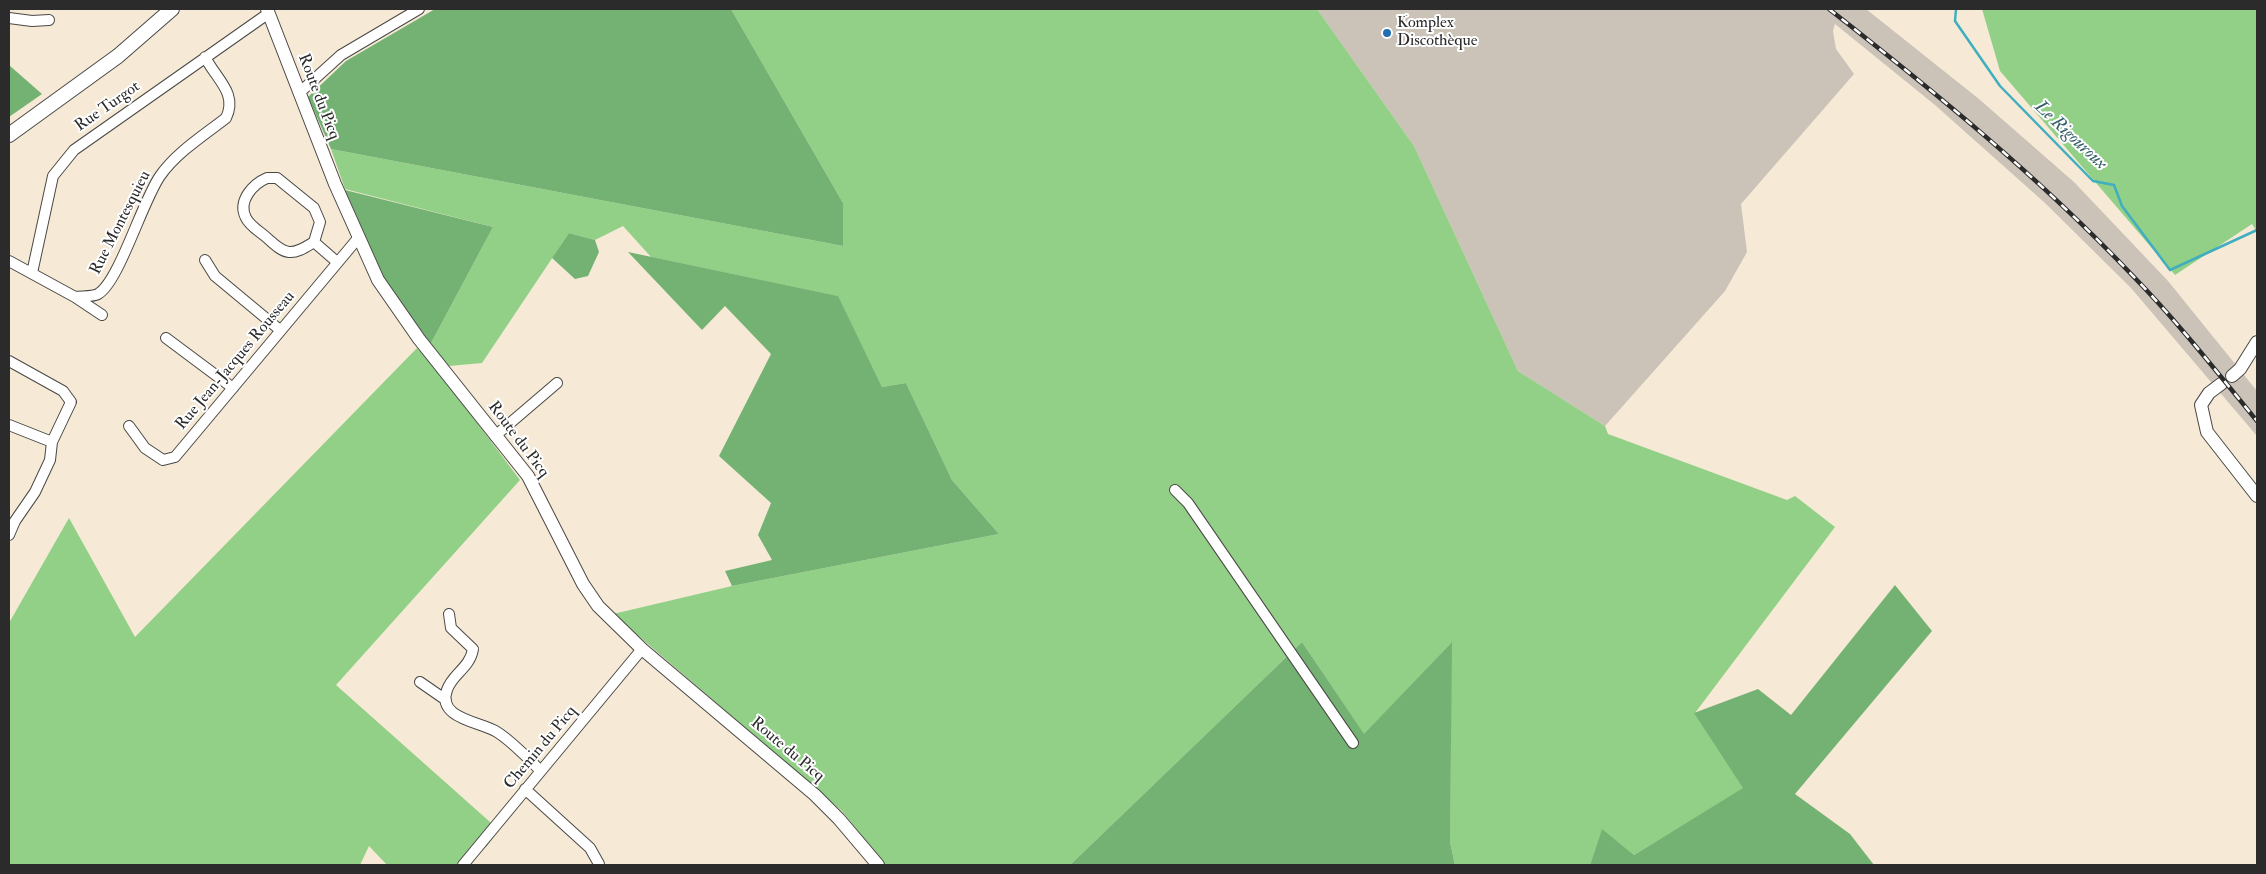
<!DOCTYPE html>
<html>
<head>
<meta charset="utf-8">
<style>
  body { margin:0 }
  #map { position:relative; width:2266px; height:874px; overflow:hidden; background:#f6ead7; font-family:"IM FELL Double Pica",serif }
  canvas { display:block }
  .frame { position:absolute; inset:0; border:10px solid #2b2b2b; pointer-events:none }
</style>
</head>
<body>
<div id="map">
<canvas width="2266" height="874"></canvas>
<div class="frame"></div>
</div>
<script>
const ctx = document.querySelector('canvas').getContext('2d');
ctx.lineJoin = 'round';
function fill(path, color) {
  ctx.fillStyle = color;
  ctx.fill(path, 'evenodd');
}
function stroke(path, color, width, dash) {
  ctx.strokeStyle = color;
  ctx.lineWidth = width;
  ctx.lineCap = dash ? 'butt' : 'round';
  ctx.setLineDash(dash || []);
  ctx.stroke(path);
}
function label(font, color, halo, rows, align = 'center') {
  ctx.font = font + ' "IM FELL Double Pica",serif';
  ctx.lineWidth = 4;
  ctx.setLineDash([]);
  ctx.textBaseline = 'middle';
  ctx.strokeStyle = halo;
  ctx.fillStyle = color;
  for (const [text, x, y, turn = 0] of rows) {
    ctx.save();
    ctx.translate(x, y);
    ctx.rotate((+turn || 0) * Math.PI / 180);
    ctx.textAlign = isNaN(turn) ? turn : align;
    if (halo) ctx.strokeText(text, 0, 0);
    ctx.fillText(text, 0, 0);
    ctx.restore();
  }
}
fill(new Path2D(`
  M 1317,9 L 1866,9 L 1979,99 L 2074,182 L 2168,281 L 2257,391 L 2257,436 L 2131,288 L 2045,203 L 1935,105 L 1835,24 L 1833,31 L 1836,49 L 1854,74 L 1741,204 L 1747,252 L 1725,291 L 1605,426 L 1518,371 L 1414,146 Z`), '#cbc2b8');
fill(new Path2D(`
  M 731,9 L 1317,9 L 1414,146 L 1518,371 L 1605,426 L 1608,434 L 1787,500 L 1795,496 L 1835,527 L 1695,713 L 1744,788 L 1634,855 L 1602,830 L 1590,865 L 1455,865 L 1450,842 L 1451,643 L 1364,735 L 1302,642 L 1070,865 L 885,865 L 842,811 L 613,614 L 732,586 L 999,534 L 952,480 L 906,383 L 882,387 L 837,296 L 651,257 L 623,226 L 595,240 L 569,233 L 482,363 L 449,366 L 430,345 L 493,227 L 345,189 L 331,149 L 843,246 L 843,203 Z
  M 1982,9 L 2257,9 L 2257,232 L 2252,224 L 2175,275 L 2000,71 Z
  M 417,348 L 439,372 L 520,480 L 336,685 L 499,830 L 487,846 L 466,865 L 387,865 L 369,846 L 360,865 L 9,865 L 9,623 L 69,518 L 135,637 Z`), '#91d086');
fill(new Path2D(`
  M 435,9 L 731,9 L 843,203 L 843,246 L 331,149 L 308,97 L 346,61 Z
  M 9,65 L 42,94 L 9,117 Z
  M 345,190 L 493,227 L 430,345 L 385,280 Z
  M 569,233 L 595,240 L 599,252 L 588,276 L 575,279 L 552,258 Z
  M 628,252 L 838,296 L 882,387 L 906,383 L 952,480 L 999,534 L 732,586 L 725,571 L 772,560 L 758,535 L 771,503 L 719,456 L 771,354 L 725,306 L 702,330 Z
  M 1895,585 L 1932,631 L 1795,794 L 1850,834 L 1874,865 L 1590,865 L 1602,829 L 1634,855 L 1743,788 L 1694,713 L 1758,689 L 1791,715 Z
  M 1302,642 L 1364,734 L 1452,642 L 1450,842 L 1455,865 L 1070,865 Z`), '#74b273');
stroke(new Path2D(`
  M 1956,9 L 1955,21 L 2000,86 L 2093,181 L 2114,185 L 2122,206 L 2170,270 L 2257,230`), '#41aebf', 2.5);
const minor = new Path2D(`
  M 9,18 L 32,21 L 49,20
  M 299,93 L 341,55 L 419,9
  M 267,178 L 277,178 L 314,208 L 320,222 L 314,242 C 307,246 298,253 289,252 C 280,251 272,242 266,237 C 259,231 250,226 246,218 C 237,201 253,184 267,178 Z
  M 314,242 L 337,262
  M 205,260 L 215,276 L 280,330
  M 9,261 L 75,297 L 102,315
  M 32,273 L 53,176 L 74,150 L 269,13
  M 75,297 C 82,296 93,297 98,294 C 119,282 142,202 160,176 C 177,152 203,136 226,118 C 238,93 216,79 205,57
  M 166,338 L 233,388
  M 9,361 L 63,391 L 71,402 L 52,442 L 50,460 L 35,492 L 15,521 L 9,535
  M 9,425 L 52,442
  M 129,426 L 145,448 L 163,460 L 175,457 L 359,237
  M 495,436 L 557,383
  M 1175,490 L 1188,503 L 1353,743
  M 449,614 L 451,628 L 473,649 C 470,668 452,674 447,690 C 436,719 482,722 497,732 C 513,742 527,758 541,771
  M 420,682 L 446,700
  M 525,789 L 590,848 L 599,864
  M 463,865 L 642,649`);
const tertiary = new Path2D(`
  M 267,9 L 335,184 L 378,280 L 419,339 L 528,476 L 583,584 L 598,606 L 642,649 L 815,795 L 839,819 L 878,865
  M 2232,376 L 2240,369 L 2257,342
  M 2221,384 L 2209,393 L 2201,405 L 2207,432 L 2257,496`);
const secondary = new Path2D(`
  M 9,135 L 118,56 L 172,9`);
stroke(minor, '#494845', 12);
stroke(tertiary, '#494845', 14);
stroke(secondary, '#494845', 16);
stroke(minor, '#fff', 10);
stroke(tertiary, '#fff', 12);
stroke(secondary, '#fff', 14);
const rail = new Path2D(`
  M 1829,9 C 1935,92 2039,177 2132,275 C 2177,321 2217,372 2257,421`);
stroke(rail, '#2b2b2b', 4.5);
stroke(rail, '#fff', 2.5, [8]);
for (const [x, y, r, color] of [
  [1387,33,5,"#1f6fb2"]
]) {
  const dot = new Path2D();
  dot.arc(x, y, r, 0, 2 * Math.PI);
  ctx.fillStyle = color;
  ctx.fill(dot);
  stroke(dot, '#fff', 2);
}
label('16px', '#2b2b2b', '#fff', [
  ["Komplex",1397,24],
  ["Discothèque",1397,42]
], 'left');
label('16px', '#2b2b2b', '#fff', [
  ["Route du Picq",318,97,69],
  ["Rue Turgot",108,107,-35],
  ["Rue Montesquieu",121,223,-63],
  ["Rue Jean-Jacques Rousseau",236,361,-50],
  ["Route du Picq",518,440,53],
  ["Chemin du Picq",541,748,-50],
  ["Route du Picq",787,750,40]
]);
label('italic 18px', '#345f66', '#fff', [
  ["Le Rigouroux",2070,136,43]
]);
</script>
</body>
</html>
